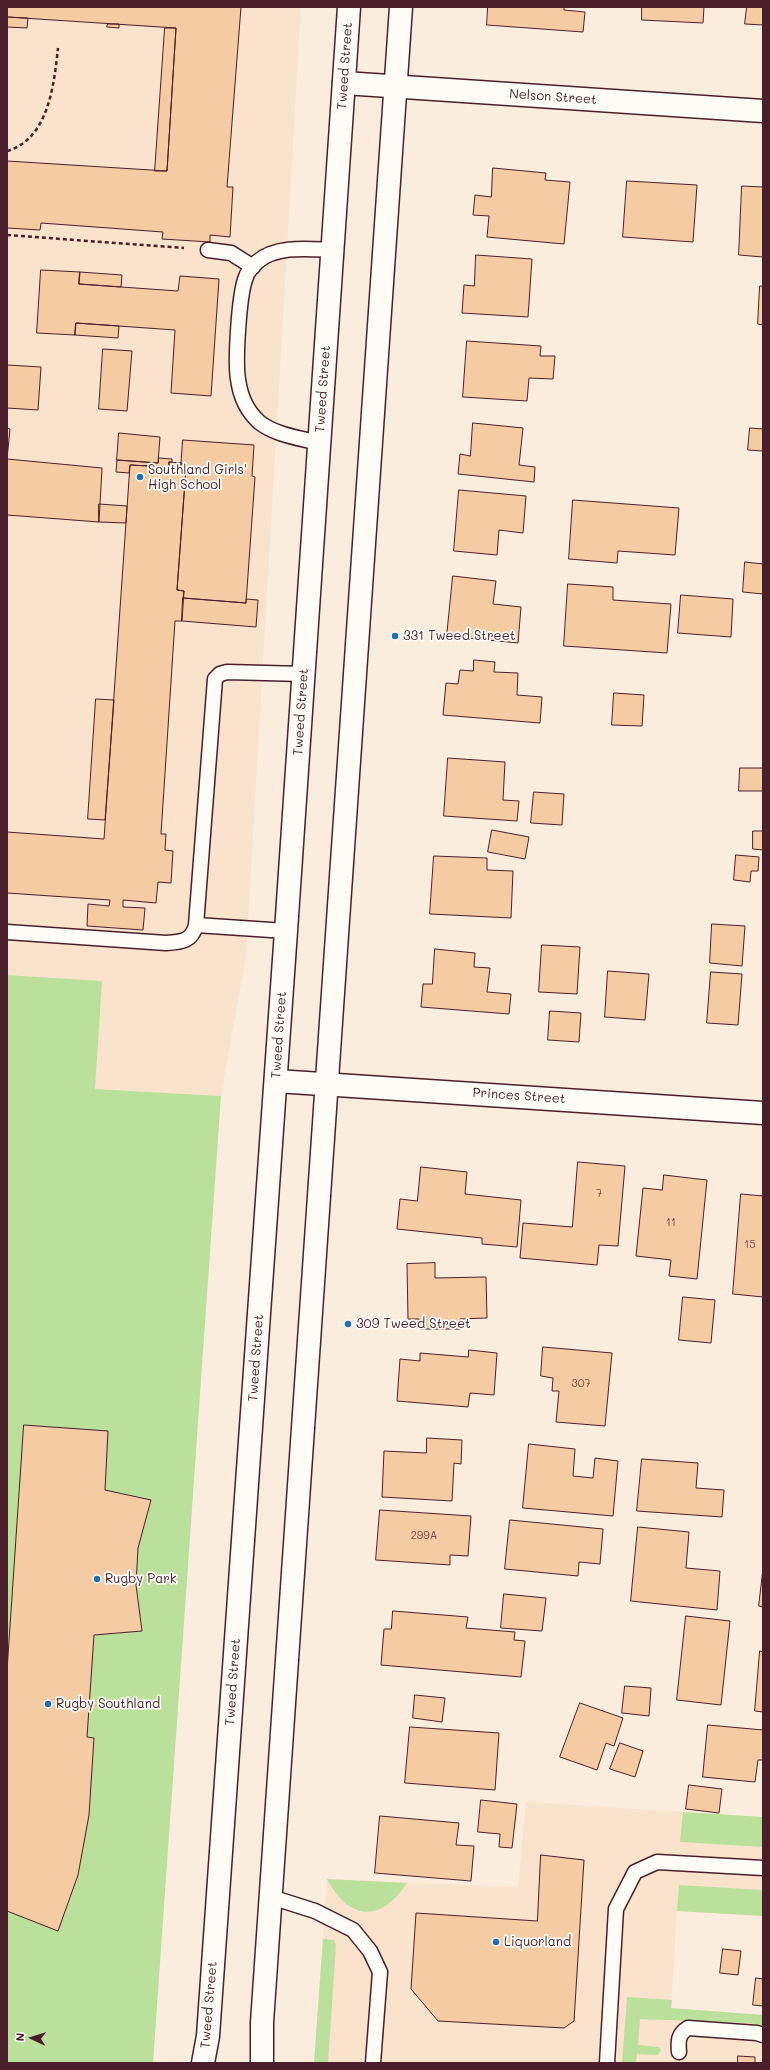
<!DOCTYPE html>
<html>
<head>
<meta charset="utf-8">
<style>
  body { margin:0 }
  #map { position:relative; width:770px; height:2070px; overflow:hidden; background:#fbedde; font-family:Mali,sans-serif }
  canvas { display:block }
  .frame { position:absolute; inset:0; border:8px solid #4a1f2b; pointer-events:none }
  .north { position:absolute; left:12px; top:2018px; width:40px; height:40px; -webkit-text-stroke:3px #fdfcf7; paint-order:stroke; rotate:274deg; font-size:11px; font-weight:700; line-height:16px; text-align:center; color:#4a1f2b }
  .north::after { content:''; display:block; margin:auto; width:14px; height:18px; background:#4a1f2b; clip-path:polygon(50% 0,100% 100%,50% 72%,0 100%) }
</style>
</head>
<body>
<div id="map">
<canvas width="770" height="2070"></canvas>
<div class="frame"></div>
<div class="north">N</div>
</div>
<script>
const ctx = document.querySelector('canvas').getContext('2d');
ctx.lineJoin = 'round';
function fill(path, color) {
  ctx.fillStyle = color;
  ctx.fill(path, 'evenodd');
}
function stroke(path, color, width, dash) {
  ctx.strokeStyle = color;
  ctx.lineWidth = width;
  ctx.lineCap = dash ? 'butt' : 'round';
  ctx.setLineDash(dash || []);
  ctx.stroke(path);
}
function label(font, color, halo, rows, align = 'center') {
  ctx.font = font + ' Mali,sans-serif';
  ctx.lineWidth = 3.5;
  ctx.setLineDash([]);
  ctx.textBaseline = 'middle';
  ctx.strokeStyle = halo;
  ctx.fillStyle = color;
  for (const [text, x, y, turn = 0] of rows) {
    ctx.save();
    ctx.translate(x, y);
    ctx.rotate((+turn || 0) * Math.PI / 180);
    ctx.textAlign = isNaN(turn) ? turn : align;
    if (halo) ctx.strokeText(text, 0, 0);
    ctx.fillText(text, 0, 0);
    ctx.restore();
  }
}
fill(new Path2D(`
  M 7,7 L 301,7 L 246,956 L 221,1096 L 95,1089 L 102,981 L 7,975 Z
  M 526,1802 L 763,1817 L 763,1916 L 677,1911 L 671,2008 L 763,2015 L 763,2063 L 314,2063 L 327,1879 L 518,1887 Z`), '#f9e3cd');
fill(new Path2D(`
  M 7,975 L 102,981 L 95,1089 L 221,1096 L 153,2063 L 7,2063 Z
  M 683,1812 L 763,1817 L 763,1847 L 680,1842 Z
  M 327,1879 L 407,1883 C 381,1922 350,1922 327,1879 Z
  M 679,1885 L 763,1890 L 763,1916 L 677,1911 Z
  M 323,1939 L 334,1940 L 336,1945 L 328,2063 L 314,2063 Z
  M 627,1997 L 672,2000 L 671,2008 L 763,2015 L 763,2026 L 750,2023 L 640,2019 L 638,2045 L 659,2047 L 661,2050 L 658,2055 L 637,2054 L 636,2063 L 622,2063 Z`), '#bbe09b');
const building = new Path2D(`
  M 7,7 L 241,7 L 227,187 L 233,187 L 230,237 L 210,235 L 210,242 L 162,239 L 163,232 L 41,223 L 40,230 L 7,228 L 7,161 L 167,171 L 176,28 L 7,17 Z
  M 488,7 L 564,7 L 564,10 L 585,12 L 583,32 L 487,25 Z
  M 642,7 L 704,7 L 703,23 L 642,20 Z
  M 747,7 L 763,7 L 763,25 L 745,24 Z
  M 7,17 L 28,18 L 27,28 L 7,27 Z
  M 108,24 L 119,24 L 119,28 L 107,27 Z
  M 165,28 L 176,28 L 167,171 L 155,171 Z
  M 493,168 L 546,173 L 545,180 L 570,182 L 564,244 L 487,237 L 489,216 L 473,215 L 475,195 L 491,197 Z
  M 627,181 L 697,185 L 693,242 L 623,237 Z
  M 742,186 L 763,187 L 763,257 L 739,255 Z
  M 476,255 L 532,259 L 528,317 L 462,313 L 464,285 L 474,286 Z
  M 41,270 L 80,272 L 79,284 L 178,291 L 180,276 L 219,279 L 211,396 L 171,393 L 175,330 L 76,323 L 75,335 L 37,333 Z
  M 80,272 L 122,275 L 121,287 L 79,284 Z
  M 760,286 L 763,286 L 763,325 L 758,324 Z
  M 76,323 L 119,326 L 118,338 L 75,335 Z
  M 467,341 L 541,346 L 540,356 L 555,356 L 553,379 L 529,378 L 527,401 L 463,397 Z
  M 103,349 L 132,351 L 127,411 L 99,409 Z
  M 7,365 L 41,367 L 38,410 L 7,408 Z
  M 473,423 L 523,428 L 519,465 L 535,467 L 534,482 L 458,474 L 460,454 L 470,456 Z
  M 7,428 L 10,429 L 7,459 L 102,468 L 99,522 L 7,515 Z
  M 750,428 L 763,429 L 763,451 L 748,450 Z
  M 119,433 L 160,437 L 158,463 L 117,460 Z
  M 183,440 L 254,445 L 252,476 L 255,477 L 246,603 L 183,598 L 184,591 L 177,590 L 186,468 L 181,468 Z
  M 159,458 L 172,459 L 172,462 L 169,462 L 169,467 L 130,465 L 129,473 L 116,472 L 117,460 L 158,463 Z
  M 169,462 L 182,463 L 181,468 L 186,468 L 177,590 L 184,591 L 182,621 L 175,621 L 161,834 L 166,834 L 165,850 L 173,851 L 171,883 L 158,882 L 156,903 L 123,900 L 123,907 L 145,908 L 143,930 L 87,926 L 88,904 L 109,906 L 110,900 L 7,893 L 7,832 L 104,839 L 130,465 L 169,467 Z
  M 459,490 L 526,496 L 523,533 L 499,530 L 497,555 L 454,551 Z
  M 573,500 L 679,508 L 675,555 L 618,551 L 617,563 L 569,559 Z
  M 99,504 L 127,506 L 126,523 L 99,522 Z
  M 745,562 L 763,564 L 763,594 L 743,592 Z
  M 453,576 L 496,581 L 493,604 L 521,607 L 518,643 L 447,636 Z
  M 568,584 L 613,587 L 613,600 L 671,604 L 667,653 L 564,646 Z
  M 681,595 L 733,599 L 731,637 L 678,633 Z
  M 183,598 L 246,603 L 246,599 L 258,600 L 256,627 L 182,621 Z
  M 474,660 L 495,662 L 494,672 L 518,673 L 517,695 L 542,697 L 540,723 L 443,715 L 446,683 L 458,684 L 460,670 L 473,671 Z
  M 614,693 L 644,695 L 642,726 L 612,725 Z
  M 96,699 L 114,700 L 105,820 L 88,819 Z
  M 448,758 L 505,762 L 503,800 L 519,801 L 517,821 L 444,816 Z
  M 740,768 L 763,768 L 763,791 L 739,791 Z
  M 534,792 L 564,794 L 562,825 L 531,823 Z
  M 492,830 L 529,837 L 525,859 L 488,852 Z
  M 753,831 L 763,831 L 763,850 L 753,849 Z
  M 736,855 L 759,857 L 758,871 L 751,871 L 750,882 L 734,880 Z
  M 434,856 L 487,858 L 487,870 L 513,871 L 511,918 L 430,914 Z
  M 712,924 L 745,926 L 742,966 L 710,963 Z
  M 542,945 L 580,947 L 577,994 L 539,992 Z
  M 435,949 L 475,953 L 474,967 L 490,968 L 487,992 L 511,994 L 509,1014 L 421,1007 L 423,984 L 432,984 Z
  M 608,971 L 649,974 L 645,1020 L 605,1017 Z
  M 711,972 L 742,974 L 738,1025 L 707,1023 Z
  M 550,1011 L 581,1013 L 579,1042 L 548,1040 Z
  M 578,1162 L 625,1166 L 618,1246 L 599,1245 L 597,1265 L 520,1258 L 523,1223 L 572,1227 Z
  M 421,1167 L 467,1172 L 465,1194 L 521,1200 L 517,1247 L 482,1244 L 482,1238 L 397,1229 L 400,1199 L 417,1201 Z
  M 664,1175 L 707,1180 L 697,1279 L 669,1276 L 671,1260 L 636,1256 L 643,1188 L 662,1190 Z
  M 741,1194 L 763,1196 L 763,1297 L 733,1294 Z
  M 435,1263 L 435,1278 L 486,1277 L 487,1318 L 460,1319 L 461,1329 L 420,1329 L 419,1319 L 408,1319 L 407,1264 Z
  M 683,1297 L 715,1300 L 711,1343 L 679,1340 Z
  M 543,1347 L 612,1353 L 605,1426 L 556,1422 L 559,1391 L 552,1391 L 553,1378 L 541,1376 Z
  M 469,1350 L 497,1353 L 494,1395 L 470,1393 L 468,1407 L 397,1401 L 400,1359 L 420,1361 L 420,1353 L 468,1357 Z
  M 24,1425 L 108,1431 L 105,1490 L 151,1500 L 138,1548 L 136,1585 L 142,1631 L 94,1635 L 87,1737 L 94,1738 L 89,1815 L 78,1875 L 58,1931 L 7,1911 L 7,1671 Z
  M 427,1438 L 462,1440 L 461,1464 L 454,1463 L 452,1501 L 382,1497 L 384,1451 L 426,1453 Z
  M 529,1444 L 575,1449 L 573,1476 L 593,1478 L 595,1458 L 618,1461 L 613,1516 L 523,1508 Z
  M 642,1459 L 698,1463 L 696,1488 L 724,1490 L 722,1517 L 637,1511 Z
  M 380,1510 L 471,1516 L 468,1556 L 450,1555 L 450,1565 L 376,1560 Z
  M 510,1520 L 603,1529 L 600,1564 L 579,1562 L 578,1576 L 505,1569 Z
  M 638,1527 L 689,1532 L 686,1568 L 720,1571 L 717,1610 L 631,1601 Z
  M 763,1569 L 763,1607 L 759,1606 Z
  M 504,1594 L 546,1598 L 542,1631 L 501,1628 Z
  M 393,1611 L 468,1617 L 466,1628 L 515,1632 L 514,1640 L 525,1641 L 521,1677 L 381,1665 L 384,1629 L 391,1629 Z
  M 686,1616 L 730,1621 L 721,1705 L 677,1700 Z
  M 760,1651 L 763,1652 L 763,1712 L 755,1711 Z
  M 625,1686 L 651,1688 L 649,1716 L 622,1713 Z
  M 415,1695 L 445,1698 L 442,1722 L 413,1718 Z
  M 580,1703 L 623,1718 L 614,1746 L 606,1743 L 597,1770 L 560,1757 Z
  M 708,1725 L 763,1730 L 763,1760 L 758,1760 L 755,1782 L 703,1777 Z
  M 410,1727 L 499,1733 L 495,1790 L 405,1783 Z
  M 620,1743 L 643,1751 L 635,1777 L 610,1769 Z
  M 689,1785 L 722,1789 L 719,1813 L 686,1809 Z
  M 481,1800 L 517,1804 L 512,1848 L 499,1847 L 500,1834 L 478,1832 Z
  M 380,1816 L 459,1823 L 456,1845 L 474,1846 L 471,1881 L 375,1873 Z
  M 541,1855 L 584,1860 L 574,2021 L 564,2028 L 438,2021 L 411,1989 L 416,1913 L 537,1921 Z
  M 723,1949 L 741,1951 L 738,1975 L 720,1973 Z
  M 756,1978 L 763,1979 L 763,2006 L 753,2005 Z
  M 738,2056 L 755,2057 L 755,2063 L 738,2063 Z`);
fill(building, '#f5cba4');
stroke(building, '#4a1f2b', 1);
const lane = new Path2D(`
  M 208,250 L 231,253 L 253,267
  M 319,443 C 300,438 275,435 259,422 C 247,411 240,395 238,379 C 235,361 239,293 246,277 C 247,272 253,266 257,262 C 276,245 309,249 332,250
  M 196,925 L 286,931
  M 7,932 L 166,943 C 182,942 192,941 196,925 L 215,679 L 220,674 L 227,672 L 303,674
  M 271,1897 L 315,1911 L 353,1930 L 370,1951 L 380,1972 L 373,2063
  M 679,2052 C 678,2041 678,2034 688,2028 L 757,2033 L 763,2035
  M 607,2063 L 616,1909 L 635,1872 L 657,1862 L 763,1868`);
const street = new Path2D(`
  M 344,83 L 763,111
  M 276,1081 L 763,1113`);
const secondary = new Path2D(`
  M 203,2063 L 208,2036 L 286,931 L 349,7
  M 262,2063 L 262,2022 L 401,7`);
stroke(lane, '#4a1f2b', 17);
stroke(street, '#4a1f2b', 25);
stroke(secondary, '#4a1f2b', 25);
stroke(new Path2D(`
  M 7,151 C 49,139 54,84 58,48
  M 7,235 L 184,248`), '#4a1f2b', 2.5, [4, 3]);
stroke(lane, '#fdfcf7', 14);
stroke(street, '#fdfcf7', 22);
stroke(secondary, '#fdfcf7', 22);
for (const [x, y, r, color] of [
  [140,477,4,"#1f6fb2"],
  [395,636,4,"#1f6fb2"],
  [348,1324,4,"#1f6fb2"],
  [97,1579,4,"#1f6fb2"],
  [48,1704,4,"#1f6fb2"],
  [496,1942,4,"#1f6fb2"]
]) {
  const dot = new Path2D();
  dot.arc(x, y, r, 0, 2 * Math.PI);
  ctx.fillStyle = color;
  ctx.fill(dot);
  stroke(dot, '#fdfcf7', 1.5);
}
label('11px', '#754a49', null, [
  ["7",599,1194],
  ["11",671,1223],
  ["15",750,1245],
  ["307",581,1384],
  ["299A",424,1536]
]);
label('13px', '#4a1f2b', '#fdfcf7', [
  ["Tweed Street",345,66,-86],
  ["Nelson Street",553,97,4],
  ["Tweed Street",323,389,-86],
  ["Tweed Street",301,712,-86],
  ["Tweed Street",279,1035,-86],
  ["Princes Street",519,1096,4],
  ["Tweed Street",256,1358,-86],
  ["Tweed Street",233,1682,-86],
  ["Tweed Street",209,2005,-85]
]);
label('13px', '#4a1f2b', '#fdfcf7', [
  ["Southland Girls'",148,470],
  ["High School",148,485],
  ["331 Tweed Street",403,636],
  ["309 Tweed Street",356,1324],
  ["Rugby Park",105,1579],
  ["Rugby Southland",56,1704],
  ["Liquorland",504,1942]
], 'left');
</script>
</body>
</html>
